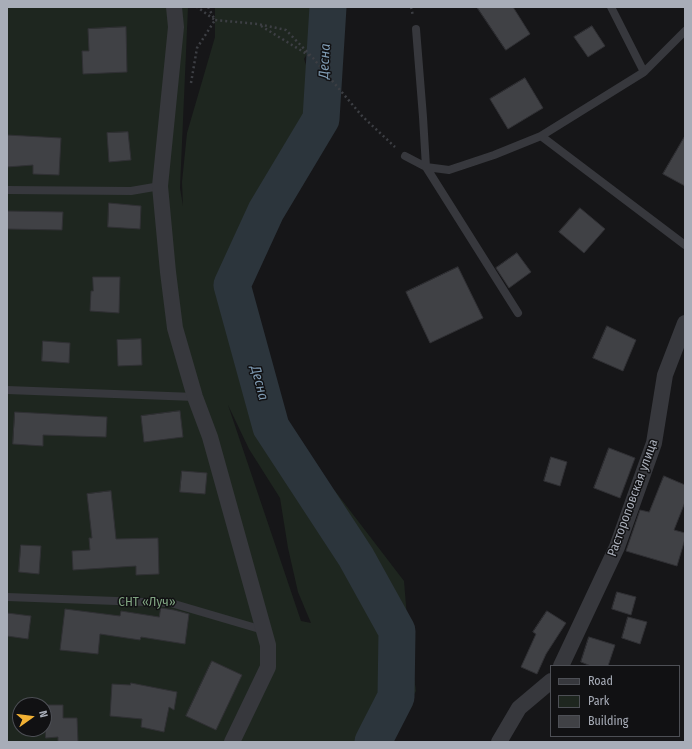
<!DOCTYPE html>
<html>
<head>
<meta charset="utf-8">
<style>
  body { margin:0 }
  #map { position:relative; width:692px; height:749px; overflow:hidden; background:#161618; font-family:"Fira Sans Condensed",sans-serif }
  canvas { display:block }
  .frame { position:absolute; inset:0; border:8px solid #a8adb8; pointer-events:none }
  .legend { position:absolute; left:550px; top:665px; width:130px; height:72px; box-sizing:border-box; background:#111113; border:1px solid #4d4f55; margin:0; padding:5px 7px; list-style:none; font-size:12px; color:#a8adb8 }
  .legend li { display:flex; align-items:center; gap:8px; height:20px }
  .legend b { width:20px; border:1px solid #4d4f55 }
  .north { position:absolute; left:12px; top:697px; width:40px; height:40px; box-sizing:border-box; background:#111113; border:1px solid #4d4f55; border-radius:50%; rotate:76deg; font-size:11px; font-weight:700; line-height:16px; text-align:center; color:#a8adb8 }
  .north::after { content:''; display:block; margin:auto; width:14px; height:18px; background:#f2b134; clip-path:polygon(50% 0,100% 100%,50% 72%,0 100%) }
</style>
</head>
<body>
<div id="map">
<canvas width="692" height="749"></canvas>
<div class="frame"></div>
<ul class="legend">
<li><b style="height:5px;background:#37383d"></b>Road</li>
<li><b style="height:11px;background:#1e261f"></b>Park</li>
<li><b style="height:11px;background:#404145"></b>Building</li>
</ul>
<div class="north">N</div>
</div>
<script>
const ctx = document.querySelector('canvas').getContext('2d');
ctx.lineJoin = 'round';
function fill(path, color) {
  ctx.fillStyle = color;
  ctx.fill(path, 'evenodd');
}
function stroke(path, color, width, dash) {
  ctx.strokeStyle = color;
  ctx.lineWidth = width;
  ctx.lineCap = dash ? 'butt' : 'round';
  ctx.setLineDash(dash || []);
  ctx.stroke(path);
}
function label(font, color, halo, rows, align = 'center') {
  ctx.font = font + ' "Fira Sans Condensed",sans-serif';
  ctx.lineWidth = 3;
  ctx.setLineDash([]);
  ctx.textBaseline = 'middle';
  ctx.strokeStyle = halo;
  ctx.fillStyle = color;
  for (const [text, x, y, turn = 0] of rows) {
    ctx.save();
    ctx.translate(x, y);
    ctx.rotate((+turn || 0) * Math.PI / 180);
    ctx.textAlign = isNaN(turn) ? turn : align;
    if (halo) ctx.strokeText(text, 0, 0);
    ctx.fillText(text, 0, 0);
    ctx.restore();
  }
}
fill(new Path2D(`
  M 7,7 L 188,7 L 180,188 L 183,206 L 182,182 L 187,133 L 215,37 L 215,7 L 333,7 L 330,39 L 313,43 L 304,59 L 308,71 L 312,88 L 309,132 L 283,168 L 253,215 L 233,317 L 250,378 L 272,437 L 335,491 L 404,581 L 409,642 L 416,691 L 386,742 L 7,742 ZM 228,405 L 249,449 L 280,498 L 288,548 L 298,592 L 311,623 L 301,621 ZM 20,705 L 44,705 L 44,729 L 20,729 Z`), '#1e261f');
stroke(new Path2D(`
  M 328,7 L 321,119 L 266,211 L 232,285 L 271,427 L 356,557 L 397,631 L 396,697 L 373,742`), '#2c353c', 37);
const building = new Path2D(`
  M 477,7 L 513,7 L 530,34 L 506,50 Z
  M 592,26 L 605,46 L 588,57 L 574,37 Z
  M 126,27 L 127,72 L 83,74 L 82,51 L 89,51 L 88,29 Z
  M 525,78 L 543,108 L 508,129 L 490,99 Z
  M 128,132 L 131,160 L 109,162 L 107,133 Z
  M 7,135 L 61,138 L 59,175 L 33,174 L 33,165 L 7,167 Z
  M 685,136 L 685,186 L 663,174 Z
  M 109,203 L 141,206 L 140,229 L 108,227 Z
  M 580,208 L 605,229 L 584,253 L 559,232 Z
  M 7,211 L 63,212 L 62,230 L 7,229 Z
  M 517,253 L 531,272 L 509,288 L 496,268 Z
  M 458,267 L 483,318 L 430,343 L 406,292 Z
  M 93,277 L 120,277 L 119,313 L 90,311 L 91,291 L 93,291 Z
  M 607,326 L 636,340 L 623,371 L 593,358 Z
  M 141,339 L 142,365 L 118,366 L 117,340 Z
  M 43,341 L 70,343 L 69,363 L 42,361 Z
  M 180,411 L 183,437 L 144,442 L 141,416 Z
  M 15,412 L 107,417 L 106,437 L 43,435 L 43,446 L 13,444 Z
  M 609,448 L 635,458 L 620,498 L 594,488 Z
  M 551,457 L 567,462 L 560,486 L 544,481 Z
  M 182,471 L 207,473 L 205,494 L 180,492 Z
  M 664,476 L 685,485 L 685,502 L 674,530 L 685,533 L 685,539 L 677,566 L 626,551 L 640,510 L 649,512 Z
  M 111,491 L 116,539 L 158,538 L 159,574 L 136,575 L 136,566 L 73,570 L 72,551 L 90,550 L 89,538 L 92,538 L 87,494 Z
  M 21,545 L 41,546 L 39,574 L 19,572 Z
  M 617,592 L 636,597 L 631,615 L 612,609 Z
  M 161,608 L 174,610 L 189,614 L 185,644 L 141,637 L 140,640 L 100,634 L 98,654 L 60,650 L 65,609 L 120,616 L 121,611 L 159,617 Z
  M 547,611 L 566,623 L 546,654 L 537,674 L 521,667 L 536,634 L 533,632 Z
  M 7,613 L 31,616 L 28,639 L 7,636 Z
  M 628,617 L 647,622 L 640,644 L 622,638 Z
  M 589,637 L 615,645 L 608,666 L 591,666 L 581,662 Z
  M 212,661 L 242,675 L 216,730 L 186,716 Z
  M 131,683 L 177,692 L 174,710 L 169,707 L 164,732 L 141,727 L 142,719 L 110,716 L 112,684 L 130,685 Z
  M 44,705 L 63,705 L 63,718 L 77,718 L 78,742 L 58,742 L 58,737 L 46,738 Z`);
fill(building, '#404145');
stroke(building, '#303034', 1);
stroke(new Path2D(`
  M 208,7 L 215,20 L 258,24 L 286,30 L 313,58 L 362,116 L 395,147
  M 411,7 L 413,16
  M 261,26 L 310,56
  M 191,83 L 197,48 L 215,20 L 197,7`), '#3d3f44', 2.5, [2, 3]);
stroke(new Path2D(`
  M 611,7 L 644,72
  M 416,29 L 423,117 L 426,167 L 449,170 L 494,155 L 541,136 L 685,245
  M 541,136 L 644,72 L 685,31
  M 405,156 L 426,167 L 518,313
  M 7,190 L 131,191 L 160,186
  M 7,390 L 195,397
  M 7,597 L 171,603 L 263,630`), '#37383d', 8);
stroke(new Path2D(`
  M 174,7 L 176,27 L 160,186 L 168,272 L 175,328 L 195,397 L 210,437 L 268,645 L 268,667 L 232,742
  M 561,666 L 617,547 L 654,443 L 665,375 L 685,323
  M 499,742 L 519,708 L 551,681`), '#37383d', 16);
label('13px', '#a8adb8', '#111113', [
  ["Растороповская улица",633,498,-70]
]);
label('13px', '#7fa381', '#111113', [
  ["СНТ «Луч»",147,602]
]);
label('italic 14px', '#7f9bb3', '#111113', [
  ["Десна",325,61,-87],
  ["Десна",259,383,75]
]);
</script>
</body>
</html>
